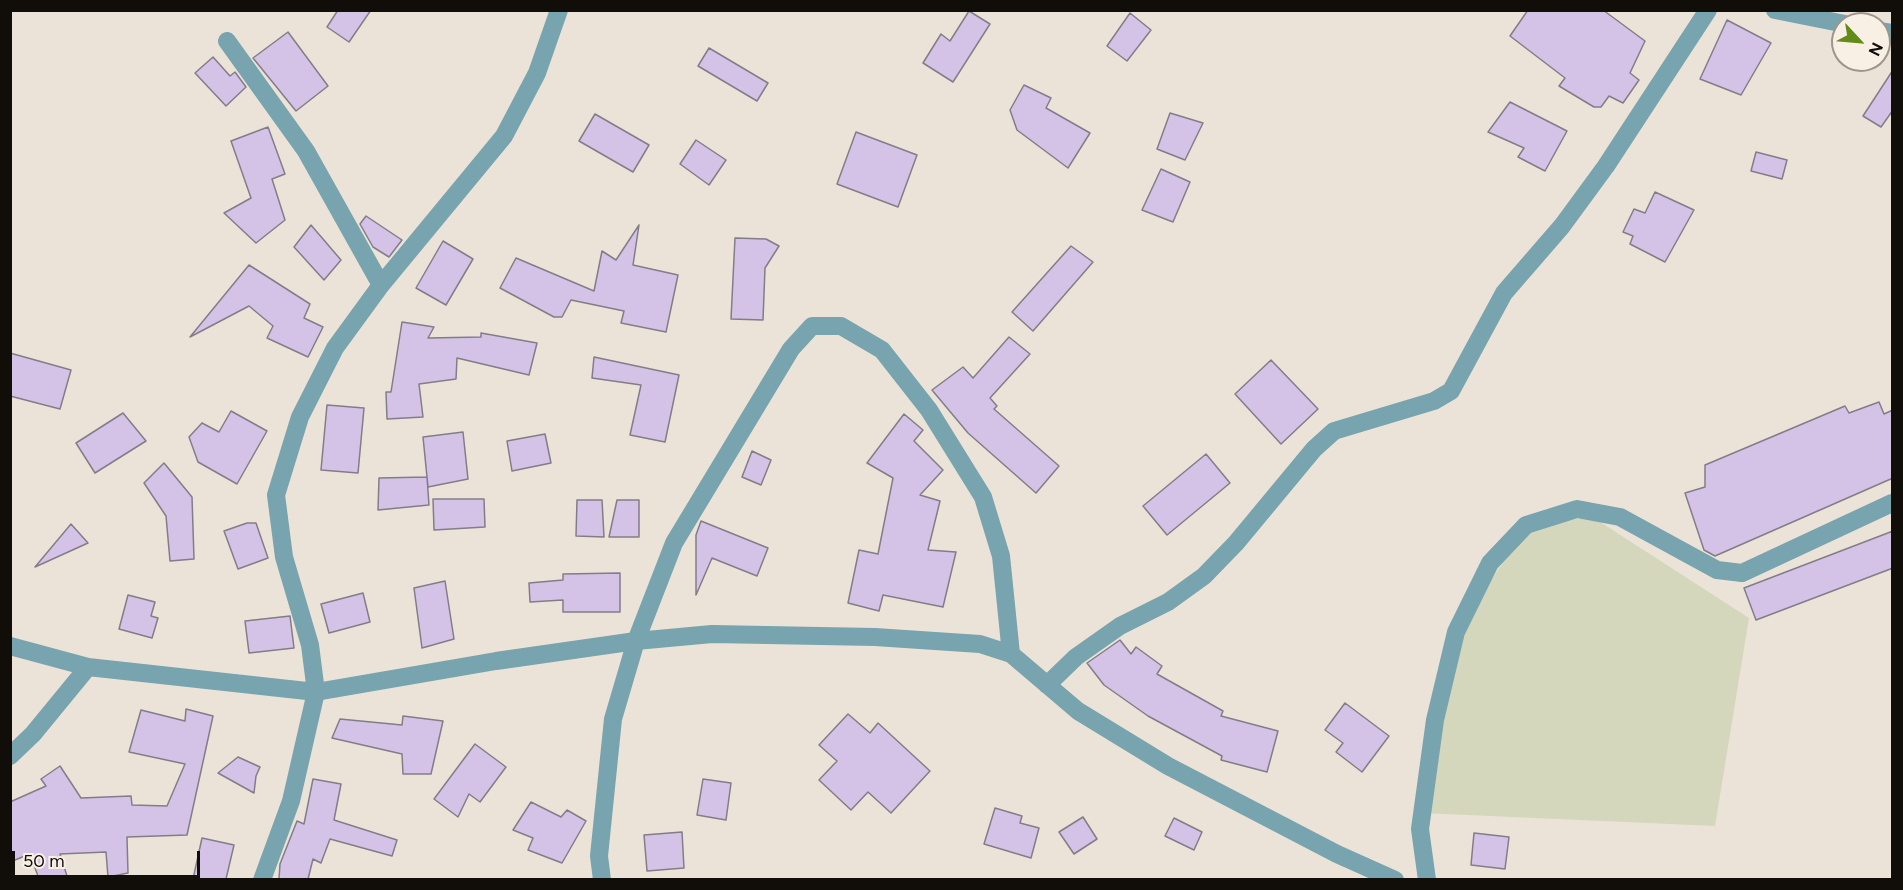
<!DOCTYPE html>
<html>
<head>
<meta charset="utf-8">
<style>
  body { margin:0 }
  #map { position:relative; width:1903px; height:890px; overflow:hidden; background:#ece3d8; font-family:Figtree,sans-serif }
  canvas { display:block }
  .frame { position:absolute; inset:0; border:12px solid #110e0a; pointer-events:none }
  .north { position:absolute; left:1831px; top:12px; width:60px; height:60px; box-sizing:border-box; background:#f9f0e5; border:2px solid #9c968d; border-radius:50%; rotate:116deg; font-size:16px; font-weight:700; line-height:24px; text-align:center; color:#110e0a }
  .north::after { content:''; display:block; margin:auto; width:21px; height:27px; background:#628b18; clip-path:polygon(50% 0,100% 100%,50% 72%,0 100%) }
  .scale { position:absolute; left:12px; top:851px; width:188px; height:27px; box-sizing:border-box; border:3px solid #110e0a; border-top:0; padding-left:8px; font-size:18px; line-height:21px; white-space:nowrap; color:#110e0a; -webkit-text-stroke:4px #f9f0e5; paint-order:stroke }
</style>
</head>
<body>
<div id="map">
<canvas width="1903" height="890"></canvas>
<div class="frame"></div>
<div class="north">N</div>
<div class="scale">50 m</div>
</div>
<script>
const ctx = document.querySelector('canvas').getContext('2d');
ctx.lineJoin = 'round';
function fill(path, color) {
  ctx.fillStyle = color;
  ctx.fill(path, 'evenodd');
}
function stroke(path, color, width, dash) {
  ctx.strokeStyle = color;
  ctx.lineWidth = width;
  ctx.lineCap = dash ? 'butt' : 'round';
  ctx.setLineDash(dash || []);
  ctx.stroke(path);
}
fill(new Path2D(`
  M 1591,516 L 1749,618 L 1715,826 L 1422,813 L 1465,620 L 1524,530 Z`), '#d5d7bc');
const building = new Path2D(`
  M 338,10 L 371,10 L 349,42 L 327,27 Z
  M 1528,10 L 1603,10 L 1645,41 L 1630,73 L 1639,80 L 1623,103 L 1609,96 L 1601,107 L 1594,107 L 1559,86 L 1565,78 L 1510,36 Z
  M 969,11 L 990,24 L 953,82 L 923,63 L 941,34 L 950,41 Z
  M 1130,13 L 1151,30 L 1127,61 L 1107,46 Z
  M 1727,20 L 1771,43 L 1741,95 L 1700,79 Z
  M 288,32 L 328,86 L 296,111 L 253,58 Z
  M 709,48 L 768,83 L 757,101 L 698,66 Z
  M 213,57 L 230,76 L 235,72 L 246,87 L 226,106 L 195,73 Z
  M 1893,70 L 1893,110 L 1881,127 L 1863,116 Z
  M 1024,85 L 1051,98 L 1046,108 L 1090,133 L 1068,168 L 1017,130 L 1010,110 Z
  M 1510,102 L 1567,131 L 1545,171 L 1518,157 L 1524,148 L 1488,132 Z
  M 1170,113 L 1203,123 L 1185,160 L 1157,149 Z
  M 595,114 L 649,145 L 633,172 L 579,141 Z
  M 268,127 L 285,174 L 272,179 L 285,220 L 256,243 L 224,213 L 251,198 L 231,141 Z
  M 856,132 L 917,155 L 898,207 L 837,184 Z
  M 696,140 L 726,160 L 709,185 L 680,164 Z
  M 1756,152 L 1787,160 L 1782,179 L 1751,171 Z
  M 1161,169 L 1190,182 L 1173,222 L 1142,210 Z
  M 1655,192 L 1694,210 L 1665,262 L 1630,244 L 1633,236 L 1623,232 L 1634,209 L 1645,213 Z
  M 366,216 L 402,240 L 389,257 L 373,247 L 360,224 Z
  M 311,225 L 341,260 L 324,280 L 294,247 Z
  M 639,225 L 633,265 L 678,275 L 666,332 L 621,323 L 624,311 L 571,300 L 562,317 L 554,317 L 500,288 L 516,258 L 594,291 L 602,251 L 616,260 Z
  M 735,238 L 766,239 L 779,246 L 765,268 L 763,320 L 731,319 Z
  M 443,241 L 473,259 L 446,305 L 416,288 Z
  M 1071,246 L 1093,262 L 1033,331 L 1012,312 Z
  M 249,265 L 310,304 L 304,318 L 323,327 L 308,357 L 267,338 L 273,326 L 249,306 L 190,337 Z
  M 402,322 L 434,327 L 428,338 L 481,337 L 481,333 L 537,343 L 529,375 L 457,358 L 456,379 L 419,384 L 423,417 L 387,419 L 386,392 L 391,392 Z
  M 1009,337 L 1030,354 L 990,398 L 997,406 L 994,409 L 1059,466 L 1036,493 L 968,433 L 932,390 L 963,367 L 973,378 Z
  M 10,353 L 71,370 L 60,409 L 10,396 Z
  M 594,357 L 679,375 L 665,442 L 630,435 L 641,385 L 592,378 Z
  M 1271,360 L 1318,409 L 1281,444 L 1235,394 Z
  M 1879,402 L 1884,414 L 1893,410 L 1893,478 L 1715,556 L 1704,550 L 1685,493 L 1705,487 L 1705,465 L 1845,406 L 1849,413 Z
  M 327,405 L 364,408 L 358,473 L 321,470 Z
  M 231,411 L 267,431 L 237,484 L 198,462 L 189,437 L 202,423 L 219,432 Z
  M 123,413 L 146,441 L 95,473 L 76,443 Z
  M 904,414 L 923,430 L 914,441 L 943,470 L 920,495 L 940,501 L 928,550 L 956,552 L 943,607 L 883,595 L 879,611 L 848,603 L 859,550 L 878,554 L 893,478 L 867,463 Z
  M 463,432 L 468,479 L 428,487 L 423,437 Z
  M 545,434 L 551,463 L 512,471 L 507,441 Z
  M 752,451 L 771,460 L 761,485 L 742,477 Z
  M 1206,454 L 1230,483 L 1167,535 L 1143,506 Z
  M 164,463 L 192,497 L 194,559 L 170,561 L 166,516 L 144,483 Z
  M 427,477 L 429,505 L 378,510 L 379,478 Z
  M 433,499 L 484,499 L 485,527 L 434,530 Z
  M 577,500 L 602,500 L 604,537 L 576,536 Z
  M 617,500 L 639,500 L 639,537 L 609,537 Z
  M 701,521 L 768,548 L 757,576 L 712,558 L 696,595 L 696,535 Z
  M 247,523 L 256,523 L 268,558 L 238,569 L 224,531 Z
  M 71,524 L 88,543 L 35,567 Z
  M 1893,531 L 1893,568 L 1756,620 L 1744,588 Z
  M 620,573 L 620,612 L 563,612 L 563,600 L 530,602 L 529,583 L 563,580 L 563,574 Z
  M 445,581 L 454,639 L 422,648 L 414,588 Z
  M 363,593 L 370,622 L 329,633 L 321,604 Z
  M 128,595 L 155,602 L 151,616 L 158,618 L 152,638 L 119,629 Z
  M 290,616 L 294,648 L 249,653 L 245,621 Z
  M 1120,640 L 1131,654 L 1136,647 L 1162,666 L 1157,674 L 1223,711 L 1221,716 L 1278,731 L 1267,772 L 1221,760 L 1222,756 L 1148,716 L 1104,685 L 1087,663 Z
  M 1345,703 L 1389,736 L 1362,772 L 1336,752 L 1343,743 L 1325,730 Z
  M 186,709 L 213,716 L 187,835 L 127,837 L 128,873 L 108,877 L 106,852 L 60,854 L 68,879 L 39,879 L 30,854 L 10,862 L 10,802 L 46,786 L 41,779 L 60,766 L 81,798 L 131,796 L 132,805 L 167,806 L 185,764 L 129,752 L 141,710 L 185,721 Z
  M 848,714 L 870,733 L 878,723 L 930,771 L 891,813 L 868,792 L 851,810 L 819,780 L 837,761 L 819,745 Z
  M 403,716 L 443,721 L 431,774 L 403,774 L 402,754 L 332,738 L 340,719 L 402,725 Z
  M 475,744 L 506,767 L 480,802 L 469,794 L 458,817 L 434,799 Z
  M 238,757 L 260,767 L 256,776 L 254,793 L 218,773 Z
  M 313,779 L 341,784 L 334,820 L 397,840 L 392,856 L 330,839 L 321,863 L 313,859 L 308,879 L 279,879 L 280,864 L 297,821 L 304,824 Z
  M 703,779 L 731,783 L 726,820 L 697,815 Z
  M 531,802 L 561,817 L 567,810 L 586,821 L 562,863 L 528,850 L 533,838 L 513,830 Z
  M 995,808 L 1022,816 L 1020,823 L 1039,828 L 1031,858 L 984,844 Z
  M 1083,817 L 1097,839 L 1074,854 L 1059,832 Z
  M 1174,818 L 1202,832 L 1194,850 L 1165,836 Z
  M 682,832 L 684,868 L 647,871 L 644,835 Z
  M 1474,833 L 1509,837 L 1505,869 L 1471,865 Z
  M 202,838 L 234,845 L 226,879 L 193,879 Z`);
fill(building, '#d4c3e6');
stroke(building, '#827d88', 1.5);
stroke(new Path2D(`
  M 1775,10 L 1845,24
  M 1879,31 L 1892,33
  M 227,41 L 306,151 L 381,285
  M 10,646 L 88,667 L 316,692 L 496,661 L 636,641 L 712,634 L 875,637 L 980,644 L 1011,654 L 1078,711 L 1168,766 L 1337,854 L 1395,880
  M 1047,685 L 1076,657 L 1120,626 L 1168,602 L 1204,576 L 1236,543 L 1314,449 L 1334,431 L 1434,401 L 1451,391 L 1504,293 L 1562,226 L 1606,166 L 1708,10
  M 10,756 L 33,734 L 88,667
  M 262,880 L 291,801 L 316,692 L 310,645 L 284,557 L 276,495 L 300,417 L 335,348 L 381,285 L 504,136 L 537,73 L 559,10
  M 602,880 L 599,856 L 613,719 L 636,641 L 674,543 L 791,349 L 812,326 L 841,326 L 882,350 L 929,410 L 983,497 L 1001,556 L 1011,654
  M 1427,880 L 1420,829 L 1435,720 L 1456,632 L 1490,563 L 1526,525 L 1577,509 L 1620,517 L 1717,570 L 1742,573 L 1892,503`), '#77a4ae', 18);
</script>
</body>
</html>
